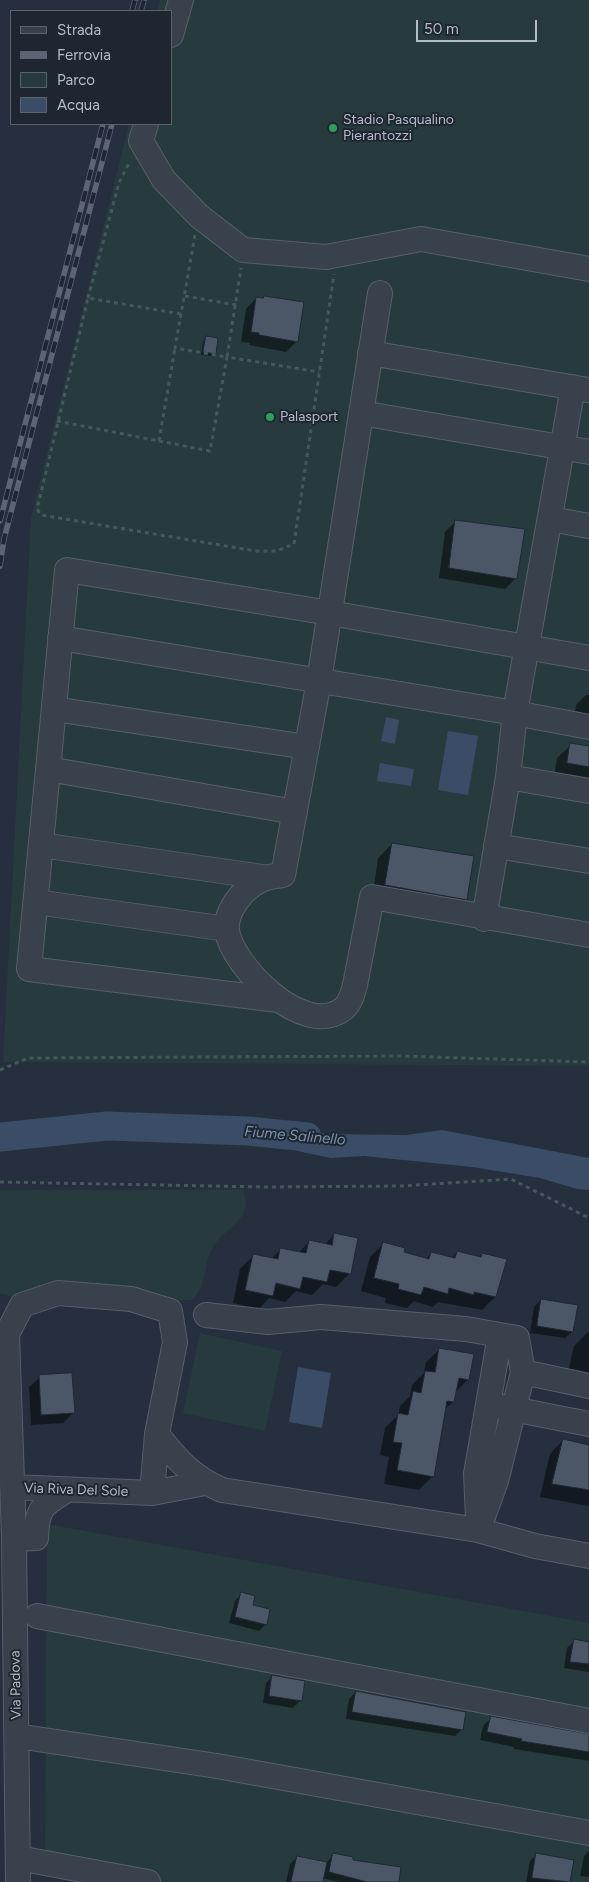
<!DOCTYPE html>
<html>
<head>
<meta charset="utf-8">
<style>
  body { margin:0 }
  #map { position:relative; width:589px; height:1882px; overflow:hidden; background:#252f3d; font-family:Figtree,sans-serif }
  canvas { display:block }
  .legend { position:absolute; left:10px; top:10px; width:162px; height:115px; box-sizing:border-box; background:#1e2632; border:1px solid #5a626e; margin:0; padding:6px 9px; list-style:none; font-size:15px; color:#b5bcc8 }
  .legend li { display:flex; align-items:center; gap:10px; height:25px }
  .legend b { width:25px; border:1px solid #5a626e }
  .scale { position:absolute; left:416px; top:20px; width:121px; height:22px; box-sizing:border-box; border:2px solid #b5bcc8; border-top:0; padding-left:6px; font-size:15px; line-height:18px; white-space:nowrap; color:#b5bcc8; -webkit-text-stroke:4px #1e2632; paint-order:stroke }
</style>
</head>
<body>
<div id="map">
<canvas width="589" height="1882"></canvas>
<ul class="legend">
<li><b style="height:6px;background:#39414d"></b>Strada</li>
<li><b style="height:6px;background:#5b6574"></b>Ferrovia</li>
<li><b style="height:14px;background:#273b3e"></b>Parco</li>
<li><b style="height:14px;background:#3b4c66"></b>Acqua</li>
</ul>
<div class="scale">50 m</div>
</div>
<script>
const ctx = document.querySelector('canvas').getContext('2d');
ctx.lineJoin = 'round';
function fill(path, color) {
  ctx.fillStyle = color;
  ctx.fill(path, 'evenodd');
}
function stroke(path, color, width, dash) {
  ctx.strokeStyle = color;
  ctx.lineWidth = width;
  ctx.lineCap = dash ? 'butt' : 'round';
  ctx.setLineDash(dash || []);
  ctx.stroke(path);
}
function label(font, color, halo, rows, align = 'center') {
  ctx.font = font + ' Figtree,sans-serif';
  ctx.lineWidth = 4;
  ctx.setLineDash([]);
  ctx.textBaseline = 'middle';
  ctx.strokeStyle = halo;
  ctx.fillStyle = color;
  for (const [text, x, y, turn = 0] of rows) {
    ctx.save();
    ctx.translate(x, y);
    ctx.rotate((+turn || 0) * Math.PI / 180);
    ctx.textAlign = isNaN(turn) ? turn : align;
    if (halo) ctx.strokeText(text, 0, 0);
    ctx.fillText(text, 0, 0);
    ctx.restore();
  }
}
fill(new Path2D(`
  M 160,0 L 589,0 L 589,1066 L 3,1062 L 31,518 L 129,124 L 171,124 L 171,11 L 157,11 Z
  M 0,1190 L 243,1190 C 245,1195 247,1203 245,1209 C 240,1225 224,1231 215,1244 C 202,1262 209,1284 192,1300 L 170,1301 L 57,1288 L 11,1297 L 0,1293 Z
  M 200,1333 L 282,1351 L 265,1431 L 183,1413 Z
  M 47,1524 L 589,1623 L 589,1882 L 162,1882 L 45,1860 Z`), '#273b3e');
fill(new Path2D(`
  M 386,717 L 399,720 L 395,744 L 381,741 Z
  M 448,731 L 478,736 L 468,795 L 438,790 Z
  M 380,763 L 414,769 L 411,786 L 377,781 Z
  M 267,1126 L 327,1134 L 406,1135 L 442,1130 L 589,1158 L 589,1190 L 577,1189 L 540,1178 L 472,1167 L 364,1156 L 331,1158 L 302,1152 L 269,1140 Z
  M 298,1367 L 331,1373 L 322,1428 L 289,1422 Z`), '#3b4c66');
fill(new Path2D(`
  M 256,298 L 297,341 L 286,352 L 249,345 L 250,343 L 241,342 L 246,309 Z
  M 206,338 L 214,353 L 211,356 L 201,355 L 203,341 Z
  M 455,522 L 516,578 L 505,589 L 439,578 L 445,532 Z
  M 586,695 L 589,695 L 589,727 L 574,722 L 576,705 Z
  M 571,745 L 589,747 L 589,782 L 554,777 L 557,758 Z
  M 392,844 L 466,899 L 452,913 L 372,899 L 378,858 Z
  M 335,1234 L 349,1274 L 336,1287 L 323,1284 L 312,1295 L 296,1291 L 285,1302 L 269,1298 L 259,1309 L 233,1303 L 240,1269 L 254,1255 L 271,1259 L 281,1249 L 298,1253 L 309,1242 L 324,1245 Z
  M 383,1244 L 403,1253 L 425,1260 L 431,1253 L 451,1259 L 457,1252 L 478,1258 L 483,1254 L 495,1297 L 482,1310 L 438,1302 L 433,1307 L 414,1301 L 407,1308 L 385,1303 L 386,1298 L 361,1291 L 370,1257 Z
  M 541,1300 L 572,1332 L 565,1338 L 530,1333 L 534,1307 Z
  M 588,1332 L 589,1333 L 589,1386 L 566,1381 L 574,1346 Z
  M 440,1349 L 468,1379 L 455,1393 L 453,1402 L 444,1410 L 432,1477 L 419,1490 L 384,1484 L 389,1457 L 380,1455 L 385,1428 L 398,1415 L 400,1406 L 410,1396 L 412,1385 L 424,1373 L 426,1362 Z
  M 40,1377 L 73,1413 L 63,1423 L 31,1425 L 29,1387 Z
  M 563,1440 L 589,1446 L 589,1506 L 540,1497 L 550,1454 Z
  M 242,1594 L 266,1624 L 259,1631 L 229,1623 L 235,1601 Z
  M 574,1641 L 589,1643 L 589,1672 L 564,1668 L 567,1648 Z
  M 273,1676 L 300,1701 L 293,1708 L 263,1703 L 266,1683 Z
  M 356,1692 L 462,1729 L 455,1736 L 346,1719 L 349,1699 Z
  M 491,1718 L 589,1735 L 589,1761 L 514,1749 L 514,1747 L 480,1740 L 483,1726 Z
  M 589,1851 L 589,1877 L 580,1876 L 584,1856 Z
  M 334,1854 L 351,1861 L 398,1882 L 339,1882 L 322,1878 L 322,1882 L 286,1882 L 290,1864 L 297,1857 L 326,1863 Z
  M 537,1854 L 573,1861 L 569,1882 L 526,1882 L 530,1861 Z`), '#0007');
stroke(new Path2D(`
  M 0,1137 L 107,1126 L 248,1131 L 307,1137`), '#3b4c66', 29);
const building = new Path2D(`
  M 264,296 L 304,302 L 298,342 L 259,335 L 259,333 L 251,332 L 256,297 L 263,298 Z
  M 206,336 L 218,338 L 216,354 L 203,352 Z
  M 455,520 L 525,529 L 517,579 L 449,568 Z
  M 570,743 L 589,746 L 589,767 L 567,763 Z
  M 392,843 L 474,856 L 467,900 L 385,885 Z
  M 334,1233 L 358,1238 L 351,1274 L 330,1270 L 327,1282 L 303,1277 L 300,1289 L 276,1283 L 273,1296 L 245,1290 L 253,1254 L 278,1259 L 280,1248 L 306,1253 L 309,1240 L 332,1245 Z
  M 383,1242 L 405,1248 L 404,1252 L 429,1259 L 431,1252 L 455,1258 L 457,1251 L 481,1257 L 482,1253 L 507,1259 L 496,1297 L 474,1292 L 474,1295 L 449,1288 L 448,1294 L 424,1287 L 421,1295 L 398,1289 L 399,1284 L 374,1278 Z
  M 541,1299 L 578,1305 L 573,1332 L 537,1326 Z
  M 439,1348 L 474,1354 L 469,1380 L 459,1378 L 454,1402 L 447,1401 L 434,1477 L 397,1470 L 402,1443 L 393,1442 L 398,1413 L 408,1415 L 413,1391 L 421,1393 L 425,1371 L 435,1372 Z
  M 72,1373 L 75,1413 L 41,1415 L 39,1375 Z
  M 563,1439 L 589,1445 L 589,1490 L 552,1484 Z
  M 241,1592 L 255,1596 L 253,1605 L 270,1609 L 267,1625 L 235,1617 Z
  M 574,1639 L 589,1642 L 589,1664 L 570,1662 Z
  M 272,1675 L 305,1681 L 302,1701 L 269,1696 Z
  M 356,1691 L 466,1712 L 463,1730 L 352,1712 Z
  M 491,1716 L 589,1734 L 589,1752 L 521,1741 L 522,1739 L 487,1732 Z
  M 333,1853 L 353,1857 L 353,1860 L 401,1867 L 399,1882 L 367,1882 L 329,1872 Z
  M 536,1853 L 574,1860 L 570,1882 L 532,1878 Z
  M 297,1856 L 327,1862 L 323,1882 L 291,1882 Z`);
fill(building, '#4b5666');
stroke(building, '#202834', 1);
const minor = new Path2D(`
  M 171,35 L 181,0
  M 146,124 L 141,141 L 164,180 L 199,216 L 243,250 L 326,257 L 421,239 L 589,269
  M 380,293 L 319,681 L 283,875 C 264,877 257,880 243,893 C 235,902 225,917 227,931 C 233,967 304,1039 343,1009 C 350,1004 353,993 355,985 L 372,897 L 589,935
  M 370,353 L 588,390
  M 573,387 L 515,713 L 589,727
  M 361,413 L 589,452
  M 550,519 L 589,526
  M 60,638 L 515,713 L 508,777
  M 54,709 L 307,747
  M 48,769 L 295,812
  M 41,845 L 263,877
  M 496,846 L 589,861
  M 36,902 L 227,929
  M 484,919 L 508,777 L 589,791
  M 278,1000 L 29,969 L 67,570 L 330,613 L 589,658
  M 206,1315 L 268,1322 L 321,1317 L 466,1329 L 517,1338 L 523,1372 L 496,1481 L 478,1530
  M 523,1372 L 589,1386
  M 497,1406 L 589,1424
  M 12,1487 L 152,1493 L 205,1483
  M 152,1493 L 157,1434
  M 478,1518 L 476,1474 L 500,1335
  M 14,1539 L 36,1538 C 37,1508 42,1505 67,1490
  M 37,1616 L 589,1721
  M 17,1736 L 217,1766 L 589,1833
  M 18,1858 L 148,1882
  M 18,1882 L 14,1539 L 7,1334 L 22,1305 L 58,1293 L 131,1299 L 170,1311 L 175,1342 L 157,1434 C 176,1459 192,1477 222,1490 L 478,1530 L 535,1546 L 589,1556`);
stroke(minor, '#575f6b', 26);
stroke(new Path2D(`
  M 195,235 L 175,348 L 227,357 L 241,268
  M 185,296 L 236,305
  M 88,298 L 119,183 L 130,161
  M 181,314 L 88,298 L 37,509 L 41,515 L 256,551 L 276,551 L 294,544 L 334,274
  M 57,421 L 210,451 L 227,357 L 319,372
  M 159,441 L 175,348
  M 0,1070 L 28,1058 L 401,1056 L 589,1062
  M 0,1182 L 265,1187 L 402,1186 L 511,1179 L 589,1218`), '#45585b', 3, [4, 4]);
stroke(minor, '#39414d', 24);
const rail = new Path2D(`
  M 132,11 L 135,0
  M 141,11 L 144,0
  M 0,521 L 103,124
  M 0,566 L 4,539 L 112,124`);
stroke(rail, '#5b6574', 5.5);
stroke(rail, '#1e2632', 4, [11]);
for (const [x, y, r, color] of [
  [333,128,5,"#2e9e5b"],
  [270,417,5,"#2e9e5b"]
]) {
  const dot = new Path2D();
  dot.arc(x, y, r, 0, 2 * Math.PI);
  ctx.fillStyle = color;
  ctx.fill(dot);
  stroke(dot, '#1e2632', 2);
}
label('14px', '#b5bcc8', '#1e2632', [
  ["Stadio Pasqualino",343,120],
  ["Pierantozzi",343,136],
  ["Palasport",280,417]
], 'left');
label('14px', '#b5bcc8', '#1e2632', [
  ["Via Riva Del Sole",76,1490,2],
  ["Via Padova",16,1685,-91]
]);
label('italic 15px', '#7d92af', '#1e2632', [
  ["Fiume Salinello",295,1136,5]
]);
</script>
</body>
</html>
